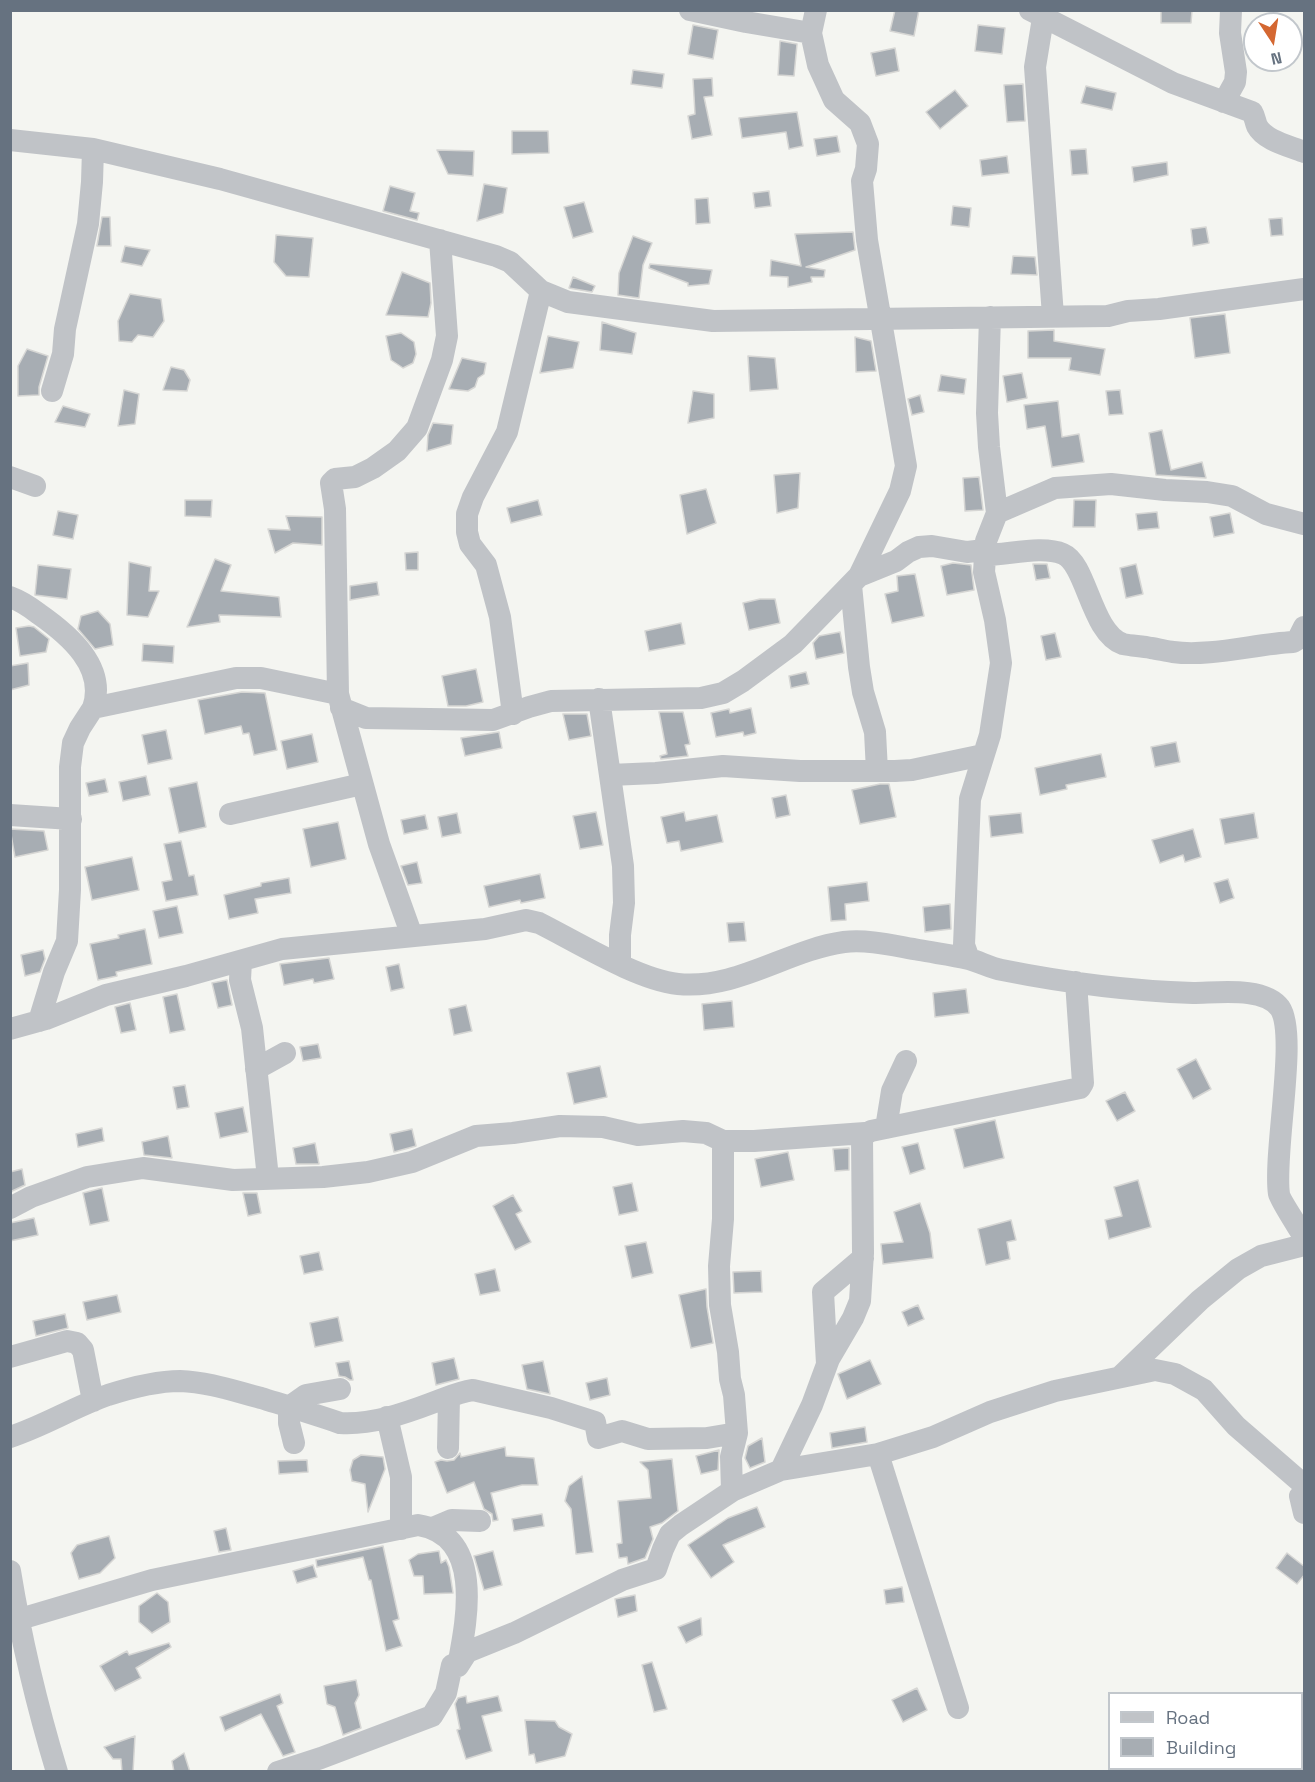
<!DOCTYPE html>
<html>
<head>
<meta charset="utf-8">
<style>
  body { margin:0 }
  #map { position:relative; width:1315px; height:1782px; overflow:hidden; background:#f4f5f1; font-family:"Space Grotesk",sans-serif }
  canvas { display:block }
  .frame { position:absolute; inset:0; border:12px solid #667280; pointer-events:none }
  .legend { position:absolute; left:1108px; top:1692px; width:195px; height:78px; box-sizing:border-box; background:#fff; border:2px solid #c2c7cc; margin:0; padding:8px 10px; list-style:none; font-size:18px; color:#667280 }
  .legend li { display:flex; align-items:center; gap:12px; height:30px }
  .legend b { width:30px; border:2px solid #c2c7cc }
  .north { position:absolute; left:1243px; top:12px; width:60px; height:60px; box-sizing:border-box; background:#fff; border:2px solid #c2c7cc; border-radius:50%; rotate:168deg; font-size:16px; font-weight:700; line-height:24px; text-align:center; color:#667280 }
  .north::after { content:''; display:block; margin:auto; width:21px; height:27px; background:#d46731; clip-path:polygon(50% 0,100% 100%,50% 72%,0 100%) }
</style>
</head>
<body>
<div id="map">
<canvas width="1315" height="1782"></canvas>
<div class="frame"></div>
<ul class="legend">
<li><b style="height:8px;background:#c0c3c7"></b>Road</li>
<li><b style="height:16px;background:#a7adb3"></b>Building</li>
</ul>
<div class="north">N</div>
</div>
<script>
const ctx = document.querySelector('canvas').getContext('2d');
ctx.lineJoin = 'round';
function fill(path, color) {
  ctx.fillStyle = color;
  ctx.fill(path, 'evenodd');
}
function stroke(path, color, width, dash) {
  ctx.strokeStyle = color;
  ctx.lineWidth = width;
  ctx.lineCap = dash ? 'butt' : 'round';
  ctx.setLineDash(dash || []);
  ctx.stroke(path);
}
const building = new Path2D(`
  M 895,10 L 919,10 L 914,36 L 890,31 Z
  M 1161,10 L 1192,10 L 1191,23 L 1161,23 Z
  M 693,25 L 718,30 L 713,59 L 688,54 Z
  M 978,25 L 1005,28 L 1002,54 L 975,51 Z
  M 780,41 L 797,44 L 794,76 L 778,75 Z
  M 895,48 L 899,71 L 876,76 L 871,53 Z
  M 633,70 L 664,74 L 662,88 L 631,84 Z
  M 712,78 L 713,96 L 704,97 L 712,135 L 692,139 L 688,116 L 695,114 L 693,79 Z
  M 1023,84 L 1025,121 L 1007,122 L 1004,85 Z
  M 1086,86 L 1116,93 L 1112,110 L 1081,103 Z
  M 955,90 L 968,106 L 940,129 L 926,112 Z
  M 797,112 L 803,146 L 789,149 L 786,132 L 742,138 L 739,118 Z
  M 512,131 L 548,131 L 549,153 L 512,154 Z
  M 837,136 L 840,152 L 817,156 L 814,139 Z
  M 1086,149 L 1088,174 L 1072,175 L 1070,150 Z
  M 437,150 L 474,151 L 473,176 L 448,174 Z
  M 1007,156 L 1009,173 L 982,176 L 980,160 Z
  M 1167,162 L 1168,175 L 1134,182 L 1132,167 Z
  M 484,184 L 507,188 L 503,213 L 477,221 Z
  M 390,186 L 415,193 L 410,211 L 419,213 L 417,220 L 383,211 Z
  M 769,191 L 771,206 L 755,208 L 753,193 Z
  M 708,198 L 710,223 L 696,224 L 695,199 Z
  M 584,202 L 593,232 L 573,238 L 564,207 Z
  M 953,206 L 971,208 L 969,227 L 951,225 Z
  M 102,217 L 110,217 L 111,246 L 97,246 Z
  M 1282,218 L 1283,235 L 1271,236 L 1269,219 Z
  M 1206,227 L 1209,243 L 1193,246 L 1191,229 Z
  M 853,232 L 855,250 L 806,267 L 825,270 L 824,277 L 811,277 L 812,282 L 788,287 L 788,277 L 770,276 L 771,260 L 801,266 L 795,234 Z
  M 276,235 L 313,238 L 309,277 L 286,276 L 274,262 Z
  M 633,236 L 652,243 L 643,265 L 639,298 L 618,295 L 619,273 Z
  M 125,246 L 150,250 L 142,266 L 121,262 Z
  M 1013,256 L 1035,257 L 1037,275 L 1011,274 Z
  M 650,264 L 712,270 L 709,284 L 688,286 L 688,283 L 649,268 Z
  M 402,272 L 430,283 L 431,303 L 428,317 L 386,315 Z
  M 573,277 L 595,286 L 592,292 L 569,288 Z
  M 130,294 L 161,299 L 164,321 L 153,337 L 138,335 L 132,342 L 119,341 L 118,321 Z
  M 1225,314 L 1230,353 L 1195,358 L 1190,318 Z
  M 602,322 L 636,333 L 632,354 L 600,350 Z
  M 1054,330 L 1054,341 L 1105,349 L 1100,375 L 1069,370 L 1071,358 L 1028,358 L 1028,331 Z
  M 401,333 L 414,342 L 416,354 L 413,363 L 403,368 L 391,360 L 386,336 Z
  M 548,336 L 579,342 L 573,368 L 540,373 Z
  M 855,337 L 871,341 L 876,371 L 856,372 Z
  M 27,349 L 48,356 L 39,387 L 39,395 L 18,396 L 18,366 Z
  M 748,356 L 775,358 L 778,389 L 750,391 Z
  M 462,358 L 486,363 L 484,374 L 478,378 L 475,387 L 468,391 L 449,389 Z
  M 171,367 L 184,370 L 190,380 L 187,391 L 163,390 Z
  M 1022,373 L 1027,398 L 1007,402 L 1003,376 Z
  M 941,375 L 966,379 L 964,394 L 938,391 Z
  M 124,390 L 139,394 L 135,424 L 118,426 Z
  M 1120,390 L 1123,414 L 1109,415 L 1106,391 Z
  M 693,391 L 714,394 L 714,418 L 688,423 Z
  M 920,395 L 924,412 L 912,415 L 908,399 Z
  M 1058,401 L 1062,437 L 1079,434 L 1084,462 L 1052,467 L 1045,426 L 1027,429 L 1024,405 Z
  M 63,406 L 90,414 L 85,427 L 55,422 Z
  M 433,423 L 453,425 L 451,444 L 427,451 L 428,435 Z
  M 1162,430 L 1171,470 L 1202,462 L 1206,478 L 1156,475 L 1149,433 Z
  M 800,473 L 798,508 L 777,513 L 774,475 Z
  M 979,477 L 983,510 L 965,511 L 963,478 Z
  M 706,489 L 716,523 L 687,534 L 680,495 Z
  M 185,500 L 212,500 L 211,517 L 185,516 Z
  M 538,500 L 542,515 L 511,523 L 507,508 Z
  M 1074,500 L 1096,500 L 1095,527 L 1073,527 Z
  M 58,511 L 78,515 L 73,539 L 53,535 Z
  M 1157,512 L 1159,528 L 1138,530 L 1136,514 Z
  M 1230,513 L 1234,533 L 1214,537 L 1210,517 Z
  M 286,516 L 322,517 L 322,545 L 293,543 L 275,553 L 268,529 L 290,530 Z
  M 418,552 L 418,570 L 406,570 L 405,553 Z
  M 215,559 L 231,565 L 221,591 L 279,597 L 281,617 L 219,615 L 220,622 L 187,627 Z
  M 129,562 L 151,567 L 149,591 L 159,591 L 148,617 L 127,615 Z
  M 953,563 L 971,565 L 974,590 L 947,595 L 941,566 Z
  M 1033,564 L 1047,564 L 1050,578 L 1036,580 Z
  M 1136,564 L 1143,594 L 1126,598 L 1120,568 Z
  M 38,565 L 71,569 L 67,599 L 35,595 Z
  M 915,574 L 924,616 L 892,623 L 885,594 L 898,591 L 897,576 Z
  M 377,582 L 379,595 L 350,600 L 350,586 Z
  M 760,599 L 775,599 L 780,623 L 749,630 L 743,603 Z
  M 98,611 L 110,624 L 113,645 L 95,649 L 78,629 L 81,616 Z
  M 681,623 L 685,644 L 649,651 L 645,631 Z
  M 29,626 L 34,627 L 49,639 L 46,652 L 20,656 L 16,628 Z
  M 840,632 L 844,653 L 816,659 L 813,643 L 819,636 Z
  M 1055,633 L 1061,657 L 1046,660 L 1041,636 Z
  M 143,644 L 174,646 L 173,663 L 142,661 Z
  M 28,663 L 29,685 L 10,690 L 10,666 Z
  M 476,669 L 483,702 L 466,706 L 448,706 L 442,676 Z
  M 806,672 L 809,684 L 791,688 L 789,676 Z
  M 242,692 L 265,693 L 277,750 L 254,755 L 249,733 L 243,734 L 241,726 L 205,734 L 198,700 Z
  M 751,708 L 756,733 L 744,736 L 743,732 L 716,737 L 711,713 L 729,709 L 730,713 Z
  M 659,712 L 683,712 L 690,744 L 685,745 L 688,756 L 661,759 L 660,756 L 667,754 Z
  M 563,714 L 587,714 L 591,736 L 569,740 Z
  M 166,730 L 172,759 L 148,764 L 142,735 Z
  M 499,732 L 502,748 L 465,756 L 461,738 Z
  M 312,734 L 318,762 L 287,769 L 281,741 Z
  M 1176,742 L 1180,762 L 1155,767 L 1151,747 Z
  M 1101,754 L 1106,777 L 1066,785 L 1067,789 L 1040,795 L 1035,768 Z
  M 146,776 L 150,795 L 123,801 L 119,782 Z
  M 105,779 L 108,792 L 89,796 L 86,783 Z
  M 197,782 L 206,827 L 179,833 L 169,788 Z
  M 880,784 L 889,784 L 896,817 L 860,824 L 852,790 Z
  M 786,795 L 790,815 L 776,818 L 772,798 Z
  M 596,812 L 603,845 L 580,849 L 573,816 Z
  M 684,812 L 686,821 L 717,815 L 723,842 L 681,851 L 679,841 L 667,843 L 661,817 Z
  M 457,813 L 461,833 L 442,837 L 438,817 Z
  M 1021,813 L 1023,833 L 991,837 L 989,816 Z
  M 1254,813 L 1258,838 L 1225,844 L 1220,819 Z
  M 425,815 L 428,829 L 404,834 L 401,820 Z
  M 338,822 L 346,859 L 311,867 L 303,829 Z
  M 10,829 L 44,831 L 48,850 L 15,857 Z
  M 1193,829 L 1201,857 L 1185,862 L 1183,855 L 1160,863 L 1152,840 Z
  M 181,841 L 189,876 L 194,875 L 198,895 L 166,901 L 162,882 L 172,880 L 164,844 Z
  M 132,857 L 139,890 L 92,900 L 85,867 Z
  M 417,862 L 422,883 L 408,885 L 401,866 Z
  M 540,874 L 545,898 L 521,903 L 520,900 L 489,907 L 484,886 Z
  M 289,878 L 291,893 L 255,899 L 258,913 L 229,919 L 224,895 L 261,886 L 261,883 Z
  M 1228,879 L 1234,898 L 1220,903 L 1214,883 Z
  M 867,882 L 869,901 L 845,904 L 846,920 L 831,921 L 828,887 Z
  M 950,904 L 951,929 L 925,932 L 923,907 Z
  M 177,906 L 183,933 L 159,938 L 153,911 Z
  M 744,922 L 746,941 L 729,942 L 727,923 Z
  M 145,929 L 152,964 L 116,972 L 117,976 L 98,980 L 90,944 L 119,938 L 118,935 Z
  M 43,950 L 45,959 L 40,972 L 25,976 L 21,955 Z
  M 329,958 L 334,979 L 314,983 L 313,979 L 284,985 L 280,964 Z
  M 399,964 L 404,988 L 391,991 L 386,967 Z
  M 227,980 L 232,1005 L 218,1008 L 212,983 Z
  M 966,989 L 969,1013 L 935,1017 L 933,993 Z
  M 177,994 L 185,1030 L 170,1033 L 163,997 Z
  M 732,1001 L 734,1027 L 704,1030 L 702,1004 Z
  M 130,1003 L 136,1030 L 121,1033 L 115,1007 Z
  M 466,1005 L 472,1031 L 454,1035 L 449,1009 Z
  M 318,1044 L 321,1058 L 303,1061 L 300,1047 Z
  M 1196,1059 L 1211,1089 L 1193,1099 L 1177,1069 Z
  M 600,1066 L 607,1097 L 574,1104 L 567,1073 Z
  M 185,1085 L 189,1107 L 177,1109 L 173,1087 Z
  M 1125,1092 L 1135,1111 L 1117,1121 L 1106,1101 Z
  M 243,1107 L 248,1132 L 220,1138 L 215,1113 Z
  M 995,1120 L 1004,1158 L 964,1168 L 954,1129 Z
  M 102,1128 L 104,1141 L 78,1147 L 76,1134 Z
  M 412,1129 L 416,1146 L 394,1152 L 390,1134 Z
  M 168,1136 L 172,1158 L 144,1155 L 142,1142 Z
  M 315,1143 L 319,1164 L 296,1164 L 293,1148 Z
  M 918,1143 L 925,1169 L 910,1174 L 902,1147 Z
  M 849,1148 L 849,1170 L 835,1171 L 833,1149 Z
  M 788,1152 L 794,1180 L 761,1187 L 755,1159 Z
  M 22,1169 L 25,1185 L 10,1192 L 10,1172 Z
  M 1138,1180 L 1151,1227 L 1109,1239 L 1105,1220 L 1122,1216 L 1114,1187 Z
  M 632,1183 L 638,1211 L 619,1215 L 613,1187 Z
  M 102,1188 L 109,1221 L 90,1225 L 83,1193 Z
  M 243,1193 L 257,1193 L 261,1213 L 248,1216 Z
  M 513,1195 L 522,1211 L 516,1214 L 531,1242 L 515,1250 L 493,1206 Z
  M 920,1203 L 930,1233 L 933,1258 L 883,1264 L 881,1244 L 903,1242 L 894,1212 Z
  M 34,1218 L 38,1235 L 10,1241 L 10,1223 Z
  M 1011,1220 L 1016,1240 L 1007,1242 L 1010,1259 L 986,1265 L 978,1229 Z
  M 646,1242 L 653,1273 L 632,1278 L 625,1246 Z
  M 319,1252 L 323,1270 L 304,1274 L 300,1256 Z
  M 495,1269 L 500,1291 L 480,1295 L 475,1274 Z
  M 761,1271 L 762,1292 L 734,1293 L 733,1272 Z
  M 706,1289 L 707,1307 L 713,1343 L 691,1348 L 679,1295 Z
  M 117,1295 L 121,1312 L 87,1320 L 83,1302 Z
  M 918,1305 L 924,1319 L 908,1326 L 902,1312 Z
  M 65,1314 L 68,1328 L 36,1336 L 33,1321 Z
  M 338,1317 L 343,1341 L 315,1347 L 310,1323 Z
  M 454,1358 L 459,1379 L 436,1385 L 432,1363 Z
  M 870,1360 L 881,1384 L 847,1399 L 838,1374 Z
  M 349,1361 L 353,1380 L 350,1380 L 345,1377 L 339,1376 L 336,1363 Z
  M 543,1361 L 550,1394 L 527,1389 L 522,1365 Z
  M 607,1378 L 610,1395 L 590,1400 L 586,1383 Z
  M 865,1427 L 867,1442 L 832,1448 L 830,1433 Z
  M 762,1438 L 765,1462 L 750,1468 L 745,1458 L 748,1446 Z
  M 505,1447 L 506,1456 L 534,1458 L 538,1485 L 522,1485 L 491,1493 L 498,1520 L 493,1521 L 492,1514 L 484,1509 L 474,1482 L 447,1493 L 435,1462 L 441,1460 L 447,1461 L 454,1460 L 460,1453 L 461,1457 Z
  M 719,1450 L 718,1470 L 701,1474 L 696,1456 Z
  M 361,1455 L 383,1457 L 385,1469 L 368,1512 L 365,1484 L 352,1481 L 350,1470 L 353,1460 Z
  M 672,1459 L 678,1511 L 662,1523 L 650,1527 L 653,1539 L 645,1558 L 628,1564 L 627,1557 L 619,1558 L 617,1544 L 622,1543 L 618,1501 L 651,1498 L 648,1470 L 640,1462 Z
  M 307,1460 L 308,1472 L 279,1474 L 278,1461 Z
  M 582,1476 L 593,1552 L 576,1554 L 571,1509 L 565,1501 L 569,1486 Z
  M 757,1507 L 765,1527 L 723,1545 L 734,1562 L 711,1578 L 688,1545 L 728,1518 Z
  M 542,1514 L 544,1526 L 514,1531 L 512,1519 Z
  M 226,1528 L 231,1550 L 219,1552 L 214,1531 Z
  M 109,1536 L 115,1558 L 100,1573 L 79,1579 L 71,1553 L 77,1545 Z
  M 383,1546 L 399,1619 L 393,1621 L 402,1646 L 386,1651 L 371,1580 L 369,1580 L 363,1557 L 317,1567 L 316,1560 Z
  M 439,1551 L 441,1563 L 446,1560 L 449,1567 L 453,1593 L 424,1594 L 423,1576 L 414,1576 L 409,1560 L 418,1554 Z
  M 493,1551 L 502,1585 L 484,1590 L 474,1556 Z
  M 1287,1553 L 1305,1567 L 1305,1574 L 1297,1584 L 1276,1568 Z
  M 313,1565 L 317,1577 L 297,1583 L 293,1571 Z
  M 902,1587 L 904,1602 L 886,1604 L 884,1590 Z
  M 157,1593 L 168,1602 L 170,1622 L 152,1633 L 139,1622 L 139,1606 Z
  M 635,1595 L 637,1611 L 618,1617 L 615,1599 Z
  M 701,1618 L 702,1635 L 686,1643 L 678,1627 Z
  M 169,1643 L 171,1647 L 136,1668 L 141,1678 L 115,1691 L 100,1666 L 127,1651 L 129,1655 Z
  M 652,1662 L 667,1709 L 654,1712 L 642,1665 Z
  M 356,1680 L 359,1695 L 355,1703 L 361,1728 L 343,1735 L 335,1707 L 327,1704 L 324,1686 Z
  M 917,1688 L 927,1710 L 903,1722 L 892,1700 Z
  M 280,1694 L 283,1703 L 277,1706 L 295,1752 L 283,1756 L 261,1714 L 225,1731 L 220,1717 Z
  M 466,1696 L 467,1703 L 498,1696 L 502,1711 L 482,1716 L 492,1751 L 466,1759 L 457,1730 L 460,1729 L 455,1704 L 458,1698 Z
  M 525,1720 L 555,1721 L 559,1727 L 572,1734 L 565,1756 L 536,1763 L 534,1754 L 529,1755 Z
  M 135,1736 L 133,1772 L 122,1772 L 121,1759 L 113,1759 L 104,1747 Z
  M 184,1753 L 190,1772 L 174,1772 L 172,1761 Z`);
fill(building, '#a7adb3');
stroke(building, '#d6d6d4', 1.5);
stroke(new Path2D(`
  M 690,10 L 746,22 L 811,33
  M 1030,10 L 1173,83 L 1252,112 C 1255,117 1255,121 1257,126 C 1265,141 1290,146 1304,152
  M 1043,18 L 1035,67 L 1053,316
  M 1224,102 L 1235,82 L 1236,72 L 1230,33 L 1231,10
  M 10,140 L 93,149 L 220,179 L 496,256 L 510,262 L 541,291 L 568,302 L 713,321 L 1108,316 L 1128,311 L 1159,309 L 1304,289
  M 52,391 L 63,354 L 65,329 L 88,224 L 92,182 L 93,149
  M 10,477 L 35,486
  M 997,513 L 1055,488 L 1111,484 L 1165,490 L 1207,492 L 1232,496 L 1266,514 L 1304,524
  M 985,555 C 1008,555 1042,545 1063,554 C 1087,564 1091,633 1123,644 C 1132,646 1142,646 1151,648 C 1158,649 1166,651 1173,652 C 1210,657 1255,644 1293,642 L 1298,639 L 1304,627
  M 859,576 L 896,561 L 908,552 L 919,547 L 932,546 L 967,552 L 985,550
  M 851,585 L 859,667 L 863,692 L 875,732 L 877,771
  M 10,597 C 21,601 30,607 39,614 C 69,635 107,667 93,708
  M 599,699 L 623,866 L 624,903 L 620,935 L 620,964
  M 341,708 L 366,718 L 493,720 L 529,707 L 551,701 L 701,698 L 723,693 L 743,681 L 793,644 L 859,576 L 900,491 L 906,466 L 867,240 L 862,181 L 866,169 L 868,144 L 860,123 L 834,100 L 818,65 L 811,33 L 816,10
  M 513,714 L 500,617 L 486,565 L 470,544 L 467,532 L 467,514 L 473,497 L 507,432 L 541,291
  M 610,775 L 656,773 L 723,766 L 800,771 L 895,771 L 912,770 L 983,755
  M 230,814 L 362,784
  M 10,815 L 71,819
  M 412,936 L 379,844 L 338,694 L 335,509 L 331,483 L 335,479 L 355,477 L 373,468 L 397,451 L 417,428 L 442,360 L 447,336 L 440,240
  M 969,959 L 964,945 L 970,799 L 990,735 L 1001,663 L 995,620 L 984,572 L 986,541 L 997,513 L 989,447 L 987,413 L 990,317
  M 241,961 L 240,980 L 252,1028 L 268,1178
  M 39,1021 L 54,972 L 67,941 L 70,890 L 70,767 L 73,743 L 80,728 L 93,708 L 236,678 L 261,678 L 338,694
  M 10,1029 L 46,1019 L 106,995 L 186,976 L 282,949 L 485,929 L 526,920 L 539,923 C 577,942 638,980 678,984 C 737,990 787,950 844,942 C 868,939 895,946 919,950 C 935,953 953,955 969,959 C 980,962 991,968 1002,970 C 1062,982 1132,991 1193,993 C 1217,993 1264,986 1280,1008 C 1298,1035 1273,1153 1279,1194 C 1280,1200 1300,1230 1304,1237
  M 256,1069 L 285,1053
  M 886,1128 L 892,1091 L 906,1061
  M 723,1141 L 723,1219 L 719,1266 L 720,1305 L 728,1352 L 730,1379 L 734,1395 L 737,1433 L 731,1457 L 732,1491
  M 10,1208 L 31,1197 L 87,1177 L 143,1168 L 233,1180 L 323,1177 L 368,1172 L 412,1162 L 476,1136 L 513,1133 L 560,1126 L 603,1127 L 638,1135 L 683,1131 L 706,1133 L 723,1141 L 754,1141 L 865,1133
  M 10,1357 L 67,1341 L 77,1343 L 83,1350 L 93,1401
  M 827,1364 L 823,1292 L 863,1258
  M 1121,1376 L 1200,1300 L 1238,1269 L 1261,1256 L 1304,1245
  M 387,1417 L 401,1477 L 401,1529
  M 10,1437 C 44,1426 74,1407 108,1395 C 130,1388 156,1381 180,1381 C 208,1382 234,1391 261,1398 C 287,1406 314,1414 340,1423 C 371,1425 403,1414 432,1403 C 446,1398 459,1392 473,1390 L 551,1408 L 595,1422 L 598,1438 L 622,1431 L 648,1439 L 707,1438 L 737,1433
  M 294,1443 L 289,1423 L 289,1407 L 306,1395 L 340,1389
  M 448,1448 L 449,1397
  M 878,1454 L 958,1708
  M 781,1470 L 878,1454 L 933,1437 L 990,1412 L 1055,1391 L 1155,1370 L 1175,1374 L 1204,1390 L 1236,1426 L 1304,1485
  M 1304,1494 L 1300,1496 L 1304,1513
  M 433,1528 L 452,1520 L 480,1521
  M 10,1571 C 21,1639 37,1706 57,1772
  M 10,1622 L 152,1580 L 418,1525 C 484,1536 467,1619 458,1666
  M 278,1772 L 321,1758 L 432,1716 L 446,1693 L 452,1665 L 458,1666 L 467,1652 L 514,1633 L 622,1580 L 656,1569 L 663,1549 L 670,1534 L 681,1525 L 732,1491 L 781,1470 L 812,1405 L 829,1359 L 853,1318 L 860,1301 L 863,1253 L 862,1136 L 871,1131 L 1080,1088 L 1083,1083 L 1076,982`), '#c0c3c7', 22);
</script>
</body>
</html>
